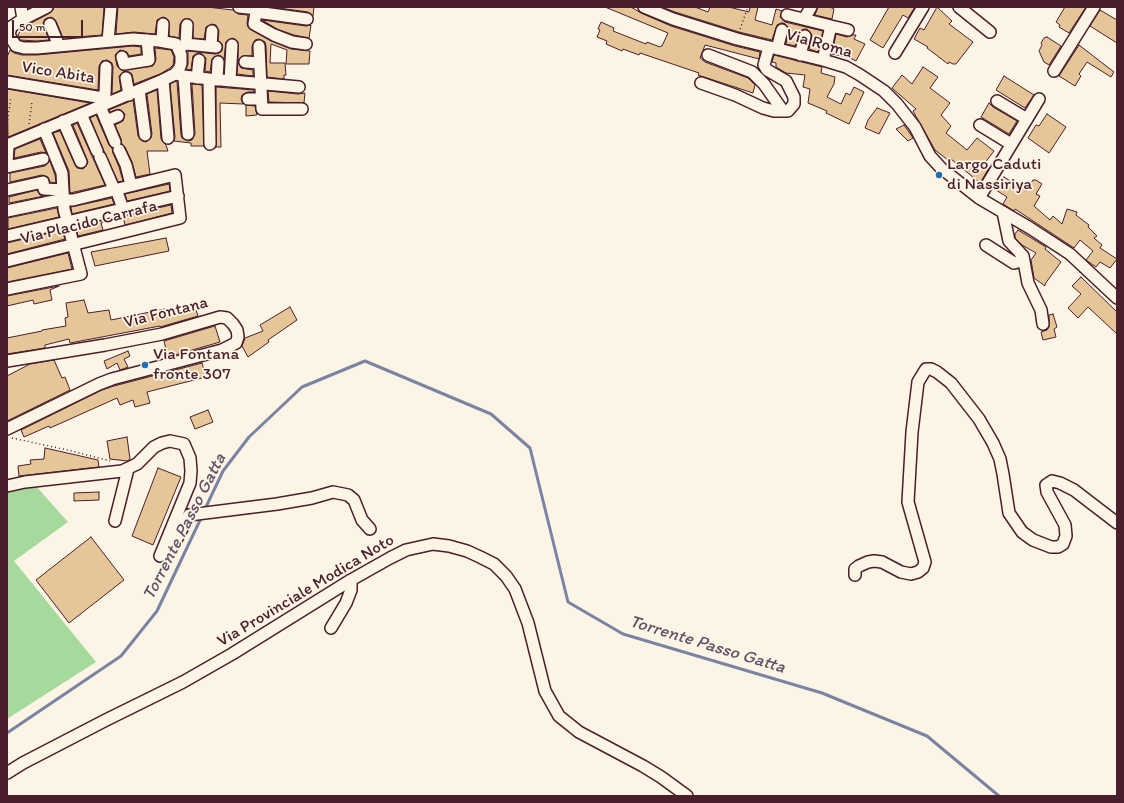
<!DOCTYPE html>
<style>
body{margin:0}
#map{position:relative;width:1124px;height:803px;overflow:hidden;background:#fcf5e5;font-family:Itim,sans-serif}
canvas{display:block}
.frame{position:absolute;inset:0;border:8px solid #4a1f2b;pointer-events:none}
.scale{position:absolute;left:12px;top:20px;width:71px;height:18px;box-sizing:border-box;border:2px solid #4a1f2b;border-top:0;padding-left:5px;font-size:12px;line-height:14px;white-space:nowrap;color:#4a1f2b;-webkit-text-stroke:3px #fcf5e5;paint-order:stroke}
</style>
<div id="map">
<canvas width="1124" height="803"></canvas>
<div class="frame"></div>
<div class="scale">50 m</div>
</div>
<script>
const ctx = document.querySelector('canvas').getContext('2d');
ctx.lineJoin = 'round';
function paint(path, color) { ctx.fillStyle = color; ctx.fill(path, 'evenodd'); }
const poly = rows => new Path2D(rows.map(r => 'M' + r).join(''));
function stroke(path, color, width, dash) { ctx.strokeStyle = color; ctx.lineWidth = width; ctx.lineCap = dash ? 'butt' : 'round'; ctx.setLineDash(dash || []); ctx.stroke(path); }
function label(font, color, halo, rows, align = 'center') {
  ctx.font = font + ' Itim,sans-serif'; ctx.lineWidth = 3.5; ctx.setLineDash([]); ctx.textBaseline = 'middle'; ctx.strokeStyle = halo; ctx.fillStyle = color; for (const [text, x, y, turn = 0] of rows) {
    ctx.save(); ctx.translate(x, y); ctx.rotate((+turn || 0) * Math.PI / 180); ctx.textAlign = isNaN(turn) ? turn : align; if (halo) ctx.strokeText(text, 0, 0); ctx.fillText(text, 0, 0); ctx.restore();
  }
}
paint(poly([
 [35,485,68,522,14,561,96,662,7,719,7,490]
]), '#a6da9d');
stroke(poly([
 [205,509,223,471,249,437,302,387,365,361,491,414,530,448,568,602,623,634,822,693,927,736,999,796],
 [7,733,121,656,157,611,202,516]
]), '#7a83a3', 3);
const building = poly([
 [54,7,104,7,102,35,63,38,56,21,51,17,45,19,43,23,49,40,37,41,20,40,18,35,22,28,50,13,53,10,54,7],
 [118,7,207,7,233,10,238,14,248,15,247,23,248,27,271,41,291,49,310,51,309,64,286,64,287,50,271,44,270,63,285,63,286,75,284,75,284,79,267,77,266,46,265,42,259,39,255,40,252,46,252,56,242,56,238,61,238,42,235,39,232,38,226,42,224,59,221,56,218,55,212,59,210,72,205,71,206,58,200,53,196,54,193,56,191,70,186,69,188,64,188,51,215,54,219,53,222,51,222,44,218,41,219,31,216,25,212,24,206,27,204,39,193,38,193,22,190,19,184,19,180,24,179,38,169,36,169,21,166,18,163,17,157,20,155,34,134,32,116,34,118,7],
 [271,7,314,7,313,16,308,12,271,7],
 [605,7,631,7,641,13,671,26,735,46,760,52,759,59,705,45,700,58,705,62,748,78,755,85,753,93,698,75,699,73,640,53,639,55,623,49,622,51,606,44,607,41,597,37,600,30,598,29,601,22,614,28,613,31,646,44,647,42,660,47,661,46,662,46,668,33,605,7],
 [662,7,695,7,708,12,710,7,729,7,749,12,750,7,758,7,755,20,772,25,776,9,782,11,780,17,785,22,823,31,818,52,809,49,812,35,807,29,804,29,800,31,795,46,786,44,789,29,784,23,781,23,777,25,772,40,739,32,675,12,662,7],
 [818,7,830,7,834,9,832,19,815,15,818,7],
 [889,7,915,7,908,18,903,15,883,48,870,40,889,7],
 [937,7,952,21,949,24,973,42,956,64,953,64,949,62,948,64,927,48,928,47,914,39,920,28,924,30,937,7],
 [1065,7,1086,7,1069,33,1059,27,1060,25,1056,22,1065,7],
 [1100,10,1117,20,1117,43,1090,26,1100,10],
 [262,20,306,26,311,25,309,38,294,35,277,29,262,20],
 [836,34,847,37,853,35,856,35,854,39,865,44,856,61,848,57,832,54,836,34],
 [1047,37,1061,46,1049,65,1044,62,1039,51,1042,45,1041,43,1044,38,1047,37],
 [1079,45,1114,72,1111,77,1087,62,1079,74,1081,76,1075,86,1059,76,1079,45],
 [133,46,141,47,141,54,129,56,127,52,120,50,115,55,117,66,121,70,153,66,156,60,155,48,171,50,174,57,173,65,170,68,160,74,134,84,132,74,129,72,124,71,119,76,121,90,112,94,113,67,112,63,107,60,102,61,99,66,98,90,7,75,7,57,10,50,14,53,22,55,37,55,133,46],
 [774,55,822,67,821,73,835,77,834,84,827,97,841,104,846,93,850,95,854,87,864,92,849,124,826,113,827,111,808,103,810,89,803,87,805,75,786,73,776,67,776,63,772,62,774,55],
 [238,62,241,68,253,70,253,76,237,74,238,62],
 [923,67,938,77,930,88,950,103,941,115,951,126,946,133,967,150,977,138,994,151,984,164,989,168,980,183,951,159,949,161,935,150,913,111,916,109,892,88,902,75,912,84,923,67],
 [1004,76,1034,95,1025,108,996,90,1004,76],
 [176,81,177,82,181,135,182,138,188,141,192,140,195,134,192,84,202,85,204,146,191,146,191,143,174,141,175,137,170,84,176,81],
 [216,87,254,90,254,92,248,92,242,95,241,99,243,104,220,103,221,147,216,147,216,87],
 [7,89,90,103,8,137,7,89],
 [157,90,161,139,163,142,166,145,168,151,147,151,150,174,136,177,132,162,125,147,122,144,121,139,115,125,123,121,125,114,119,109,110,112,109,110,133,100,138,136,142,141,146,142,151,138,152,134,147,94,157,90],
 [268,91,298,94,305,93,304,103,269,102,268,91],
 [989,103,993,107,1017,121,1009,134,981,117,989,103],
 [246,105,255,106,257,115,246,116,246,105],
 [877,108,890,113,879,134,865,128,868,120,877,108],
 [1047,114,1066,127,1049,153,1028,138,1036,125,1039,126,1047,114],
 [96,115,109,145,112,148,113,153,119,167,123,181,118,182,104,151,90,118,96,115],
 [77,123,105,185,70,193,69,171,53,133,60,131,75,165,77,168,83,169,86,166,88,162,73,125,77,123],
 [904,125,913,138,908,141,896,129,904,125],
 [40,139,46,153,41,152,14,158,15,149,40,139],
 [50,161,55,175,56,183,50,182,48,177,42,175,10,182,10,173,45,166,50,161],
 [1004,177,1026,191,1033,180,1036,180,1042,184,1036,194,1040,196,1034,206,1050,220,1053,216,1062,224,1067,209,1077,212,1076,215,1089,225,1088,227,1097,236,1094,238,1102,245,1100,248,1117,259,1110,268,1100,262,1096,267,1086,260,1093,251,1080,240,1074,248,1015,209,1014,211,1003,204,1007,197,996,190,1004,177],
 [169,184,170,191,127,201,125,194,169,184],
 [37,190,40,195,44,196,9,203,9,197,37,190],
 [112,198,114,204,72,214,71,207,112,198],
 [171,205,172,213,125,225,123,216,171,205],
 [57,208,59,217,8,229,8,218,57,208],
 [105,220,105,222,101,223,103,230,78,236,76,227,105,220],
 [62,230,65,239,7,254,7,243,62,230],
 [1018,230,1046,247,1045,249,1061,262,1045,284,1045,286,1034,278,1031,260,1036,253,1022,245,1015,238,1015,234,1018,230],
 [166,238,169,251,95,266,91,252,166,238],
 [68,253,72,269,7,282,7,268,68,253],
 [1081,277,1117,312,1117,334,1088,307,1078,318,1068,308,1081,294,1072,286,1081,277],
 [59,286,50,290,52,300,34,304,33,300,7,306,7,296,59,286],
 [84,300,88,313,109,310,111,320,165,309,166,314,196,310,198,316,160,327,160,326,70,343,69,339,45,345,45,348,7,354,7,338,42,331,42,330,66,326,65,318,68,317,66,303,84,300],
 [290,307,297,320,268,340,269,342,248,357,242,346,245,338,263,331,260,325,290,307],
 [1053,314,1057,327,1054,329,1056,337,1043,340,1041,332,1047,330,1049,327,1049,315,1053,314],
 [215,326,220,342,168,357,164,341,215,326],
 [128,351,130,356,124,359,128,367,120,370,117,363,107,369,104,361,128,351],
 [54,360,62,378,65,377,70,390,7,421,7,376,30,364,54,360],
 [202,363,206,377,147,392,150,403,135,407,133,400,120,405,117,398,50,428,49,426,24,437,21,430,102,390,114,386,202,363],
 [208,410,213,422,195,429,190,417,208,410],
 [127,437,130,459,127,461,110,459,107,441,127,437],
 [45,448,98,460,99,467,19,476,18,466,31,464,30,460,44,459,45,448],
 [158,468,181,477,153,545,132,536,158,468],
 [99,492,99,500,74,501,74,493,99,492],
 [91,537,124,580,69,623,36,580,91,537]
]);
paint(building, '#e6c699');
stroke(building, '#4a1f2b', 1);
const minor = poly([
 [21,7,23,19],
 [239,7,257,9],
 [257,7,254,24,274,35,292,42,306,44],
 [644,7,673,19,737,39,823,60,846,67,860,75,884,91,897,104,915,127,930,156,941,168,979,198,1030,228,1070,254,1117,298],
 [959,7,990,32],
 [256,12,307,19],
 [787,15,831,26,823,60],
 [804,19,811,7],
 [50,24,59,46],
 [831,26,848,30],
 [108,41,111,7],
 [162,41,163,24],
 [186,44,187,25],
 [211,46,212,31],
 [259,46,262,109,302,109],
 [179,48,186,44,216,47],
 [777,49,782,30],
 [895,53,923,7],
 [708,55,752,72,764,84,783,111],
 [800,55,805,36],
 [122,57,124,64,149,60,147,40],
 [245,62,259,63],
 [1054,71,1094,7],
 [175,74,184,76,209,79,299,87],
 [184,76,188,134],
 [126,78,129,95],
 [197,78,199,60],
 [209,79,210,144],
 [163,80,168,138],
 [217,80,218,62],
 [230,81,232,45],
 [7,82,103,98],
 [701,83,735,95,763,108,774,111,788,111,794,104,794,97,786,81,767,70,764,65,769,47],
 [139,90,145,135],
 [248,99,261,99],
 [997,101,1027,119],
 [105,103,103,98,105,94,106,67],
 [100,106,115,142],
 [81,114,97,151],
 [63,121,81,162],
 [106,121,118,116],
 [980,125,1011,144],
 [7,145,163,80,175,74,179,69,181,64,181,55,176,44,159,41,133,39,37,48,24,48,16,46,9,35,11,27,23,19,47,7],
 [119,150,126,165,131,185],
 [100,157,114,189],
 [7,165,8,145],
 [7,167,43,159],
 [116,189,123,209],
 [7,190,43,182,44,189,63,190],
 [979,198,1039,99],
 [7,211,59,200,73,200,175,175,180,218,7,261],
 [1003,212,1009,241,1023,256,1028,283,1041,310,1043,324],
 [7,236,178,196],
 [986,245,1014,263,1020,261,1023,256],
 [7,289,81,274,64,209,62,173,44,129],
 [7,361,105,345,162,334,220,317,227,318,233,324,237,330,238,337,236,343,222,350,112,379,99,384,7,429],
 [7,486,25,482,122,471,137,464,154,447,162,443,170,441,184,444,190,458,191,471,190,483,160,556],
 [115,521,128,469],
 [164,547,169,548,173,546,189,515,277,504,312,498,333,492,348,495,354,500,362,520,370,529],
 [855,575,855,569,859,566,868,562,874,561,882,562,901,572,911,574,918,572,923,568,925,562,908,502,912,432,918,382,926,369,931,369,937,372,951,383,979,419,993,443,1000,459,1003,474,1009,513,1022,532,1033,540,1051,547,1058,547,1063,544,1066,536,1065,525,1047,492,1046,485,1052,481,1060,483,1074,490,1117,523],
 [331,628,346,603,351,590,351,580],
 [7,773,23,763,106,720,183,682,232,654,351,580,390,558,406,550,433,544,449,546,467,551,480,557,494,564,506,576,515,589,528,623,545,691,559,716,579,732,643,766,661,777,687,796]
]);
stroke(minor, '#4a1f2b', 14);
stroke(poly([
 [740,29,748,7],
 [7,124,11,97],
 [29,124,32,102],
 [12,438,72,451,110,461]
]), '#4a1f2b', 1.5, [1, 3]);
stroke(minor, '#fcf5e5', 11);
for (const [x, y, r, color] of [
 [939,175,4,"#1f6fb2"],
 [145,365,4,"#1f6fb2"]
]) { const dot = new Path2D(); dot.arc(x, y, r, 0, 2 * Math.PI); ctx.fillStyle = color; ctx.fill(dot); stroke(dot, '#fcf5e5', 1.5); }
label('17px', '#4a1f2b', '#fcf5e5', [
 ["Via Roma",819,44,16],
 ["Vico Abita",58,73,9],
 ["Via Placido Carrafa",89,223,-14],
 ["Via Fontana",166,313,-14],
 ["Via Provinciale Modica Noto",306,591,-31]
]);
label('17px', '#4a1f2b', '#fcf5e5', [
 ["Largo Caduti",947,165],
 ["di Nassiriya",947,185],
 ["Via Fontana",153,355],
 ["fronte 307",153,375]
], 'left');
label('italic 18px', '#625167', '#fcf5e5', [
 ["Torrente Passo Gatta",185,527,-63],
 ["Torrente Passo Gatta",707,645,17]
]);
</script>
